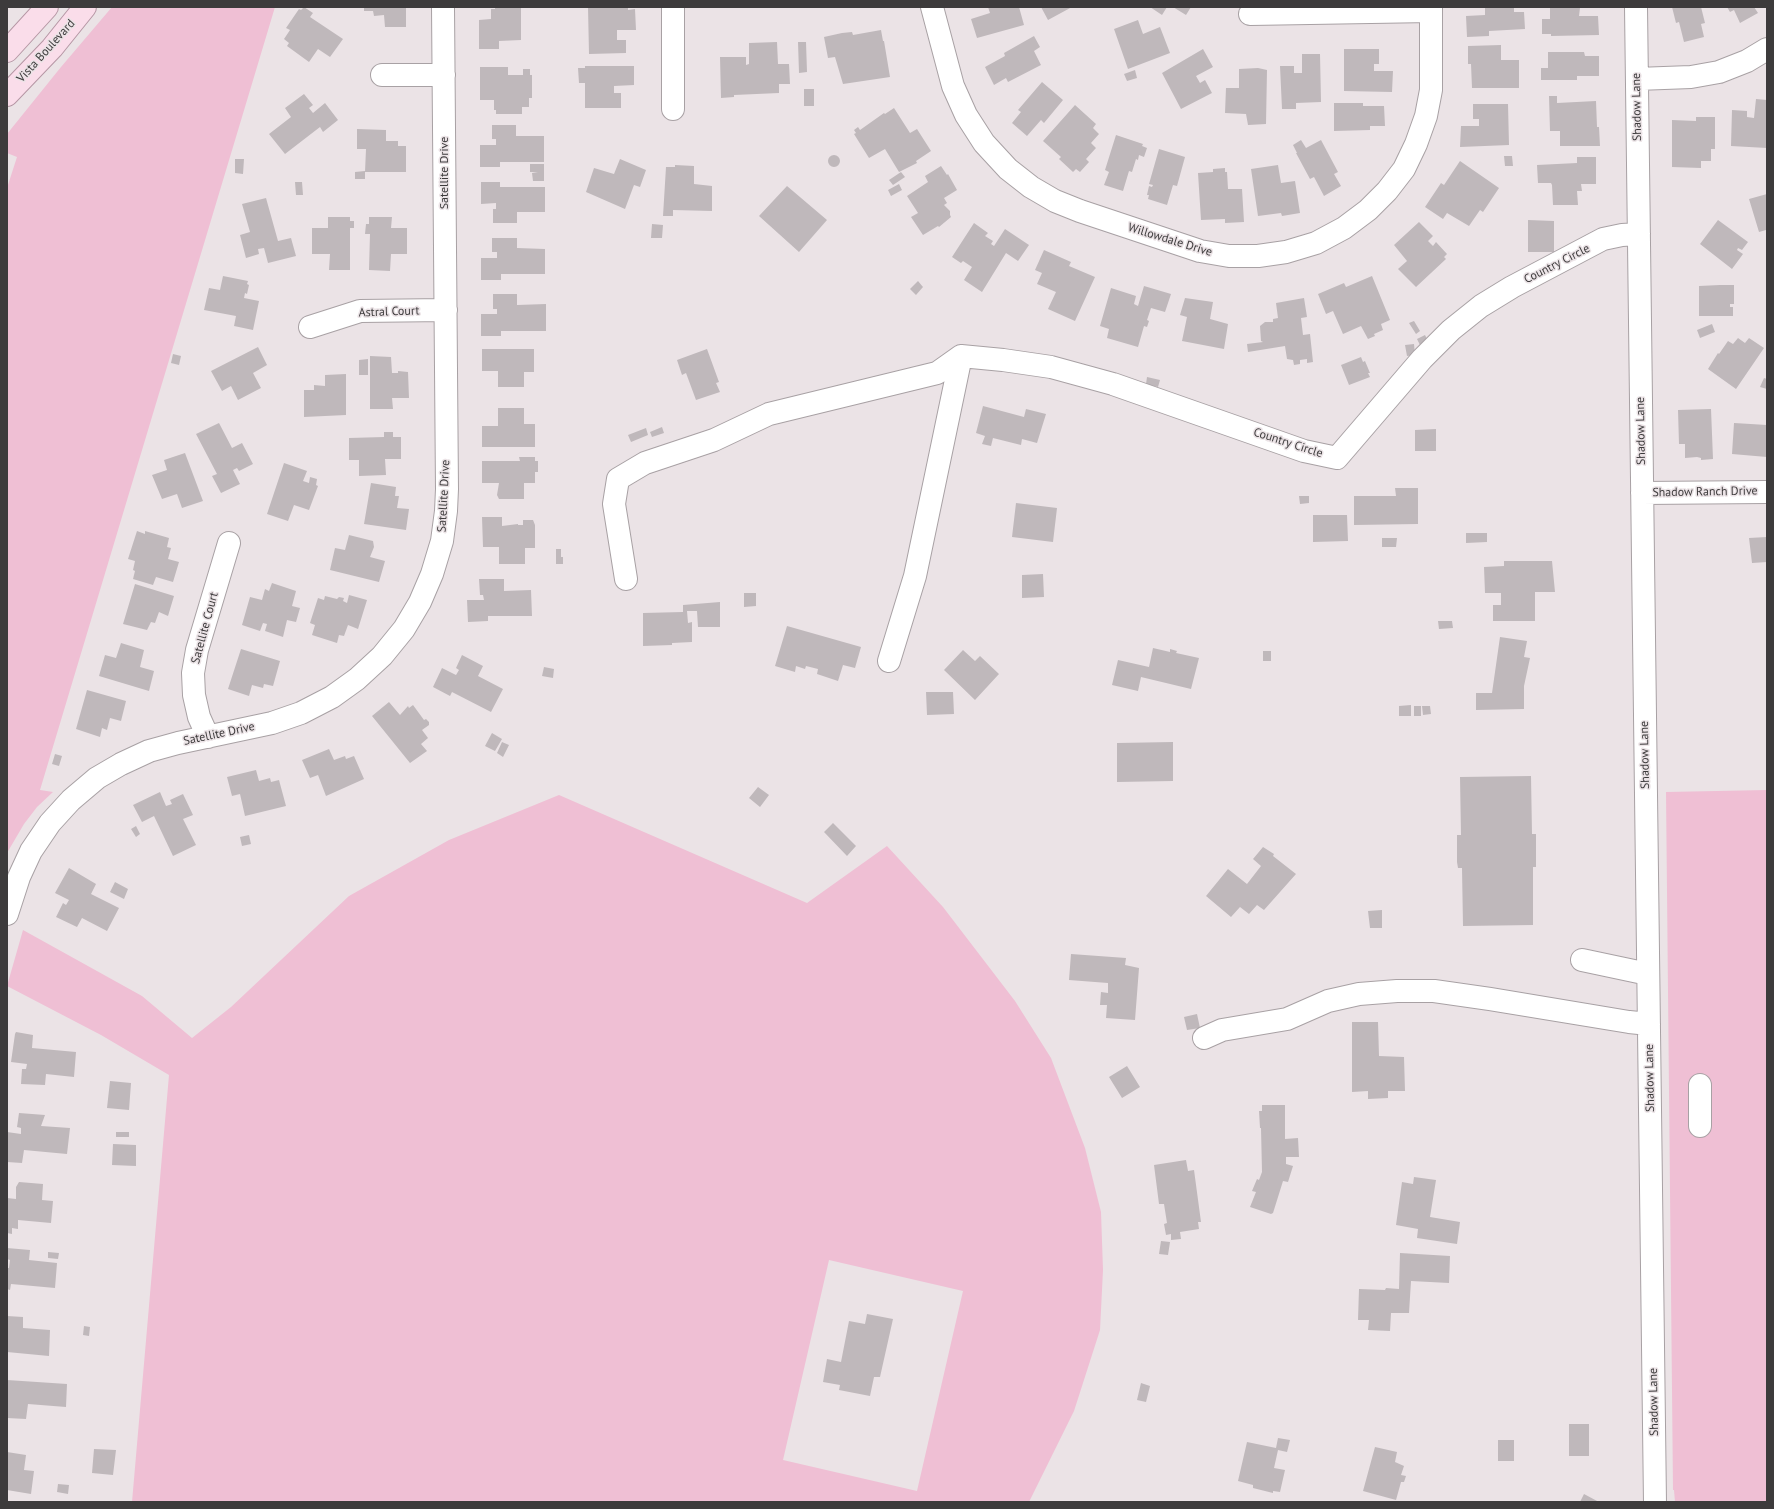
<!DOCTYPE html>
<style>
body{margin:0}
#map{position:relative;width:1774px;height:1509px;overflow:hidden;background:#ebe3e6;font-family:"PT Sans",sans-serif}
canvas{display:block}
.frame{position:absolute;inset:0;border:8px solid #3d3b3c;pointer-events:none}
</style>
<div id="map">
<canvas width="1774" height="1509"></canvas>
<div class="frame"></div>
</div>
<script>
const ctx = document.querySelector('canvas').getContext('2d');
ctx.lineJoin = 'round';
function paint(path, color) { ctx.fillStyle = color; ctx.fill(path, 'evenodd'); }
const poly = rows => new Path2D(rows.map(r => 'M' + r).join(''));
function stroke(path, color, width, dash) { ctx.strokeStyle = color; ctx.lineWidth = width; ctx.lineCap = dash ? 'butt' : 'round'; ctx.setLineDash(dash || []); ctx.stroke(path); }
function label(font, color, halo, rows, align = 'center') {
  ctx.font = font + ' "PT Sans",sans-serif'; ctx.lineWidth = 3; ctx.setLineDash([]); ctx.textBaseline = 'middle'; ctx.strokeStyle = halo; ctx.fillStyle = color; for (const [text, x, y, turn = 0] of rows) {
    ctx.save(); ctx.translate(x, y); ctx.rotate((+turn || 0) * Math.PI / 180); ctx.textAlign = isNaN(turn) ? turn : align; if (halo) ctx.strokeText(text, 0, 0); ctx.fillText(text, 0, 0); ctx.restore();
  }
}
paint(poly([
 [112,7,275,7,40,790,53,792,37,807,24,824,7,853,7,188,17,157,7,153,7,134,61,67],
 [1767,790,1767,1502,1675,1502,1674,1490,1673,1490,1666,792],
 [559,795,807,903,887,846,943,907,1015,1001,1051,1058,1085,1148,1101,1212,1103,1270,1100,1330,1074,1411,1029,1502,132,1502,169,1075,101,1035,7,986,23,930,142,996,192,1038,231,1007,349,896,449,840],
 [829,1260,963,1291,917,1491,783,1460]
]), '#efbfd4');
paint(poly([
 [304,7,313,13,310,17,343,39,330,57,318,49,309,62,287,46,289,43,284,39,290,30,286,28,299,9,301,10],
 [364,7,406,7,406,27,385,27,384,15,374,16,373,11,364,11],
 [495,7,521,7,521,40,499,41,499,49,479,49,479,20,491,19,491,9,495,9],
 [588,7,628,7,628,10,635,9,636,30,617,30,617,40,626,40,626,53,589,54],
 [988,7,1019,7,1024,25,977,38,971,19,990,13],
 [1041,7,1072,7,1048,20],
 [1150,7,1167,7,1162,15],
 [1173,7,1191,7,1186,15],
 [1485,7,1514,7,1514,12,1524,12,1525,29,1489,31,1489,36,1467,37,1466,16,1485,15],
 [1550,7,1583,7,1580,8,1579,16,1598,16,1599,35,1551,36,1551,34,1542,34,1542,19,1550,19],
 [1672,7,1701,7,1705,23,1701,24,1704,37,1684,42,1679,22,1676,23],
 [1727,7,1754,7,1758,13,1740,23,1734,10,1730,12],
 [1138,20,1143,34,1160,27,1170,53,1128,69,1114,29],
 [881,30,883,41,884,41,890,77,843,84,835,57,828,58,824,37,842,33,852,32,853,35],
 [1034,36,1040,47,1034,51,1041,65,1008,82,1006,78,994,85,985,67,1005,56,1004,53],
 [777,42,778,64,789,64,790,84,779,84,779,93,734,95,734,97,721,98,720,57,746,57,746,65,749,64,749,43],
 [798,42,806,42,807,72,799,73],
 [1501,45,1501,60,1519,60,1519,88,1472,88,1471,64,1468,64,1468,46],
 [1203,49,1213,67,1196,76,1200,83,1205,80,1212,93,1181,109,1162,73],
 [1344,49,1379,49,1379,64,1374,64,1374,71,1393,71,1392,92,1344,91],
 [1548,52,1584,52,1585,56,1599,56,1599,76,1577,76,1577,80,1541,80,1541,68,1548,68],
 [1302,54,1320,54,1321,102,1296,103,1296,109,1282,109,1280,66,1294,66,1294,73,1302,73],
 [585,66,634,66,634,85,614,86,614,93,621,93,621,108,585,108,585,83,579,83,578,68,585,68],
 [480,67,508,67,508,75,523,75,523,69,530,69,530,75,532,75,532,98,529,98,529,107,522,107,522,114,496,114,496,110,494,110,494,100,480,100],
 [1258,68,1267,70,1266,124,1248,125,1246,114,1225,113,1226,88,1239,88,1239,69],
 [1135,70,1137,78,1127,81,1124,74],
 [1042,82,1063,100,1044,123,1041,120,1027,136,1012,123,1021,112,1018,110],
 [804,89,814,89,814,106,804,106],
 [304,94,313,105,309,108,313,113,325,103,338,120,323,132,320,127,285,154,269,134,291,117,285,108],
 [1549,96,1557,96,1557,103,1596,101,1597,127,1599,127,1600,146,1560,146,1560,131,1550,131],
 [1756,99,1767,100,1767,148,1731,146,1732,110,1747,111,1747,117,1754,118],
 [1334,103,1363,103,1363,106,1384,106,1385,126,1370,126,1370,130,1334,131],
 [1473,104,1508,104,1509,145,1460,147,1461,126,1479,126,1479,119,1473,119],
 [1075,105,1096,124,1093,128,1099,134,1091,143,1096,148,1086,159,1089,162,1080,172,1076,169,1073,172,1059,159,1061,157,1043,141],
 [894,108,910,133,917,129,931,151,916,161,917,163,899,172,885,149,869,158,854,134,856,133,854,130,858,127,860,130,884,113,885,114],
 [1696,117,1715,117,1715,149,1711,149,1711,161,1701,161,1701,168,1672,167,1672,120,1696,121],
 [492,125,516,125,516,136,544,136,544,162,500,162,500,167,480,167,480,145,496,145,496,139,492,139],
 [357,129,386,130,386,141,398,141,398,146,406,146,406,172,365,172,366,149,357,149],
 [1116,135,1143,144,1142,146,1147,148,1144,157,1139,155,1138,160,1136,159,1132,172,1129,171,1123,191,1104,185,1109,172,1105,170],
 [1301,140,1306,148,1321,140,1338,172,1334,174,1341,186,1324,196,1314,177,1310,179,1296,153,1297,153,1293,145],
 [1159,149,1185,157,1177,186,1173,185,1167,205,1148,199,1149,195,1147,195,1149,186,1152,187,1153,185,1149,184],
 '828 161a6 6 0 1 1 12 0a6 6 0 1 1-12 0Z',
 [1504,156,1512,156,1513,166,1505,166],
 [1577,157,1596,157,1596,184,1581,184,1582,191,1577,191,1578,205,1553,205,1552,185,1551,183,1538,183,1537,165,1577,163],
 [235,159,244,159,243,174,235,173],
 [620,159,646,170,640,187,634,185,625,209,586,192,594,168,614,174],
 [1460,161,1499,188,1483,212,1480,210,1469,226,1447,213,1443,219,1425,207,1441,183,1444,185],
 [530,164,544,164,544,181,533,181,532,173,538,172,530,172],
 [675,165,694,166,694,184,712,186,712,211,673,210,673,216,663,216,666,167,675,167],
 [1278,165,1281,183,1295,181,1300,213,1282,216,1281,213,1258,216,1251,169],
 [941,166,947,175,948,174,957,190,944,198,947,203,944,205,950,211,950,215,951,217,939,227,938,226,923,235,911,217,918,213,907,196,928,182,925,176],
 [1225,168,1225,172,1227,172,1228,189,1242,189,1244,222,1225,223,1225,219,1201,220,1198,173,1213,172,1213,169],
 [365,171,365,179,355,179,355,172],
 [901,172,905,177,893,185,889,180],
 [295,182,302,182,303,195,296,195],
 [481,182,500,182,500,187,545,187,545,212,517,212,517,223,493,223,493,209,496,209,496,203,481,204],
 [899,184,902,190,891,196,888,190],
 [787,186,827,220,799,252,759,216],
 [1767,194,1767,234,1766,230,1759,232,1749,199],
 [266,198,278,241,291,238,296,256,268,263,264,248,258,249,259,254,246,258,240,235,250,232,242,204],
 [328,217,350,217,350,221,354,221,354,228,350,228,350,270,329,270,330,254,312,254,312,228,328,228],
 [369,217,392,217,391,228,407,228,407,254,391,254,390,271,369,270,370,234,365,234,366,224,369,224],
 [1528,220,1554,221,1554,252,1528,252],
 [1718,220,1748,242,1742,250,1738,248,1737,250,1743,254,1732,269,1700,244],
 [1419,222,1433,236,1428,241,1433,246,1436,242,1447,254,1444,257,1446,259,1416,287,1398,269,1407,261,1394,245],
 [974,223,988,233,985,236,993,241,991,244,994,246,1005,229,1029,245,1018,261,1006,253,982,292,964,280,972,267,963,261,961,263,952,257],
 [652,224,663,225,662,238,651,238],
 [492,238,517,238,517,248,545,249,545,274,501,274,501,280,481,280,481,258,497,258,497,252,492,252],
 [1044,250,1071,262,1069,266,1095,277,1075,321,1048,309,1056,292,1037,284,1042,273,1035,270],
 [223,276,248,281,247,284,249,285,247,294,245,293,244,298,259,301,253,330,234,326,236,316,204,310,209,288,220,290],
 [1372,276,1390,320,1381,324,1383,330,1374,334,1375,336,1368,339,1361,326,1343,334,1333,311,1326,314,1318,294,1344,283,1346,287],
 [918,281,923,287,916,295,910,289],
 [1720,285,1734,285,1734,304,1730,304,1730,307,1733,307,1733,316,1699,316,1699,286],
 [1144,286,1171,294,1165,312,1151,308,1147,320,1149,321,1147,327,1144,326,1138,347,1107,338,1109,329,1100,326,1111,288,1136,296,1134,304,1138,306],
 [493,294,517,294,517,305,546,304,546,331,501,331,501,336,481,336,481,314,497,314,497,309,493,309],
 [1185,298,1213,302,1210,319,1228,324,1224,349,1182,341,1187,317,1180,315],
 [1304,298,1307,317,1301,318,1303,335,1310,334,1313,362,1307,363,1307,359,1300,360,1300,364,1294,365,1293,360,1287,359,1285,346,1248,352,1247,344,1263,342,1261,341,1260,326,1265,322,1273,322,1273,319,1278,318,1276,303],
 [1414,321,1420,331,1416,334,1409,323],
 [1712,324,1715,332,1700,338,1697,330],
 [1425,335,1428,341,1420,345,1417,339],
 [1738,338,1745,343,1749,338,1764,348,1736,389,1708,369,1718,353,1719,354,1728,341,1733,344],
 [1414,344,1415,355,1407,356,1405,345],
 [258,347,267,365,253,373,261,388,238,400,231,386,222,391,211,371],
 [482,349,534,349,534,372,524,372,524,387,498,387,498,371,482,371],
 [707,349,719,382,716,383,720,392,696,400,686,373,682,375,677,360],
 [173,354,181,356,179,365,171,363],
 [370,356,391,357,392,373,398,373,398,371,408,372,409,398,392,398,393,409,370,409],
 [1361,357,1363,362,1365,361,1370,373,1368,373,1370,377,1349,385,1341,365],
 [368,359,368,375,359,375,359,360],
 [346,374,346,415,304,417,304,390,314,390,314,385,325,386,325,375],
 [1147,377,1160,380,1158,387,1146,384],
 [1764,378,1767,379,1767,389,1760,387],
 [983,406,1024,417,1026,409,1046,414,1037,443,1022,439,1021,445,993,438,991,446,982,444,985,436,976,433],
 [498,408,524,408,524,424,535,424,535,447,482,447,482,426,498,426],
 [1711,409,1713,459,1701,460,1701,458,1697,457,1685,458,1685,444,1679,444,1678,410],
 [219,423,232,448,242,443,253,464,239,471,237,468,233,470,240,484,221,493,212,476,217,474,196,434],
 [1734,423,1767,425,1767,457,1732,454],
 [662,427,664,433,652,437,650,432],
 [646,428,648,435,631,442,628,435],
 [1436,429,1436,451,1415,451,1415,430],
 [384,432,393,432,393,437,401,437,401,459,385,459,386,475,359,476,359,460,349,460,349,438,384,437],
 [185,453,203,501,182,508,177,494,162,499,152,475,167,470,164,460],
 [519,457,535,457,535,461,538,461,538,472,535,472,535,483,524,483,524,499,499,499,497,495,499,483,482,483,482,461,520,461],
 [284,463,307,471,303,481,309,483,310,477,317,479,316,485,318,486,309,510,294,505,288,521,267,514],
 [371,483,396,487,395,496,399,496,397,508,409,509,406,530,364,524],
 [1395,488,1418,488,1418,524,1354,525,1354,496,1396,496],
 [1299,496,1309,496,1309,503,1300,504],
 [1016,503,1057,508,1053,542,1012,537],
 [1313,515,1347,515,1348,541,1313,542],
 [482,517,502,517,502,526,518,524,518,525,523,525,523,520,533,520,535,525,535,548,525,548,525,564,499,564,499,547,483,547],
 [137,531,145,534,145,531,169,538,167,547,171,548,168,559,179,562,173,582,156,577,153,585,133,579,135,571,133,570,135,561,128,559],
 [1466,533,1487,533,1487,542,1466,543],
 [349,535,373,541,374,547,370,557,385,561,379,582,330,570,335,548,345,550],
 [1767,537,1767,562,1752,563,1749,538],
 [1382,538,1397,538,1396,547,1382,547],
 [556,549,561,549,561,557,563,557,563,564,556,564],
 [1504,561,1552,561,1555,592,1535,592,1535,621,1493,621,1493,605,1501,605,1501,593,1485,593,1484,567,1504,566],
 [1043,574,1044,597,1022,598,1022,575],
 [479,579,504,579,504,591,531,590,532,616,488,616,488,621,468,622,467,600,484,600,483,595,480,595],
 [272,583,296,591,292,606,300,608,296,622,287,620,283,637,265,631,267,624,263,623,260,631,242,625,250,597,262,600,265,589,269,591],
 [135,584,174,596,168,616,159,612,155,623,151,622,147,630,123,624],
 [744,593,756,593,756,606,744,607],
 [349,595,367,600,358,629,348,625,344,636,339,635,337,643,312,635,315,625,310,623,318,598,324,600,325,596,337,599,339,597,344,598,343,601,347,603],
 [720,602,720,627,698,627,697,611,687,611,688,623,692,622,692,642,672,643,672,645,643,646,643,613,683,612,683,605],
 [1438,621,1452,621,1453,628,1439,629],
 [787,626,861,647,855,668,843,665,838,681,817,674,818,669,806,666,805,669,796,666,795,672,775,666],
 [1500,637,1527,641,1524,657,1530,658,1524,686,1524,709,1476,710,1476,693,1492,693],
 [121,643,144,650,140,667,154,671,149,691,99,676,105,655,116,658],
 [1153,648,1170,652,1170,649,1177,651,1176,653,1199,658,1191,689,1141,677,1138,691,1112,685,1118,660,1149,667],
 [241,649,280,661,273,686,264,684,263,688,252,685,249,696,228,689],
 [963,650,975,661,980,656,999,674,975,700,944,670],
 [1263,651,1271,651,1271,661,1263,661],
 [462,655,483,666,478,676,503,689,491,712,452,692,450,696,433,687,442,668,456,675,459,670,456,668],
 [544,667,554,669,553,678,542,676],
 [87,690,126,701,121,721,110,718,107,730,102,728,100,737,76,729],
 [926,692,953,692,954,714,927,715],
 [389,702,400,715,408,706,409,708,413,705,424,720,426,719,429,722,429,725,422,730,428,738,421,744,427,751,410,763,372,716],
 [1411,705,1411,716,1399,716,1399,706],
 [1414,706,1421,706,1421,716,1414,716],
 [1422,706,1430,706,1431,714,1423,715],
 [492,733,502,739,495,751,485,746],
 [502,742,509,745,503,757,497,753],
 [1173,742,1173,781,1117,782,1117,743],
 [329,749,334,760,345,756,346,759,354,756,364,779,326,796,318,775,310,778,302,760],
 [55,754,62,756,59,766,52,764],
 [256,770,259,781,270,778,271,782,279,780,286,806,245,816,240,794,232,796,227,777],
 [1531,776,1532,834,1536,834,1536,867,1533,867,1533,925,1463,926,1462,868,1458,868,1457,862,1457,835,1461,835,1460,777],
 [758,787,769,795,760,807,749,798],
 [160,792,166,806,172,804,170,800,183,794,193,815,183,819,196,845,173,856,154,816,142,822,133,805],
 [833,823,856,846,847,856,824,832],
 [136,826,140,834,136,837,131,829],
 [249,835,251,844,242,846,240,837],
 [1263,847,1274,854,1273,856,1296,874,1264,910,1257,905,1249,914,1240,907,1231,917,1206,896,1228,869,1247,884,1261,866,1253,859],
 [69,868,96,884,91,894,119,908,107,931,82,918,77,927,56,917,63,903,66,905,69,900,55,893],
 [115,882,128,889,124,899,110,892],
 [1382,910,1382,928,1370,928,1368,911],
 [1071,954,1126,958,1125,965,1139,968,1135,1020,1106,1018,1107,1005,1100,1005,1101,992,1108,993,1108,983,1069,980],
 [1197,1014,1200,1028,1187,1030,1184,1017],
 [1352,1022,1378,1022,1379,1056,1404,1057,1405,1091,1388,1091,1388,1098,1368,1099,1368,1091,1352,1092],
 [16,1032,33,1035,32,1048,76,1052,74,1077,46,1074,45,1085,21,1084,22,1069,26,1069,27,1064,11,1062,15,1034],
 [1127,1066,1140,1087,1122,1098,1109,1077],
 [110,1081,131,1083,129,1110,107,1108],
 [1262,1105,1285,1105,1285,1139,1298,1138,1299,1157,1286,1157,1286,1164,1293,1166,1288,1182,1283,1181,1273,1213,1271,1214,1250,1207,1256,1192,1252,1191,1257,1179,1259,1180,1262,1172,1261,1128,1260,1128,1259,1111,1262,1111],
 [19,1113,45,1115,41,1126,70,1128,67,1154,24,1150,22,1163,7,1162,7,1132,21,1134,21,1128,17,1127],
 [116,1132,129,1132,129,1137,116,1137],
 [113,1144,136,1145,136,1166,112,1165],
 [1186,1160,1188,1171,1194,1170,1201,1222,1198,1222,1199,1229,1180,1232,1181,1239,1171,1240,1171,1234,1166,1235,1164,1224,1167,1223,1164,1204,1159,1204,1154,1165],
 [1414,1177,1436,1180,1430,1217,1460,1222,1457,1244,1417,1238,1418,1229,1396,1225,1402,1182,1413,1184],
 [19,1182,43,1184,42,1200,53,1201,51,1223,18,1220,18,1229,12,1228,12,1234,7,1233,7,1198,16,1199,16,1187],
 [1161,1241,1170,1242,1168,1255,1159,1254],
 [7,1248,30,1250,29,1260,57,1263,55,1288,11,1284,10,1290,7,1289,7,1268,9,1268,10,1260,7,1259],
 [48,1252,59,1253,58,1259,48,1258],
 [1400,1253,1450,1256,1449,1283,1411,1281,1409,1313,1391,1313,1390,1331,1368,1330,1369,1320,1358,1320,1359,1289,1385,1290,1386,1288,1399,1289],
 [867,1314,893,1319,880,1377,874,1377,870,1396,839,1390,840,1385,823,1382,827,1359,841,1362,849,1321,865,1324],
 [7,1316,23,1317,23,1328,50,1330,49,1356,7,1352],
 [84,1326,90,1327,89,1336,83,1335],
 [7,1380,67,1384,66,1407,28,1404,26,1419,7,1418],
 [1141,1383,1150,1386,1146,1402,1137,1400],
 [1569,1424,1589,1424,1589,1456,1569,1456],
 [1278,1438,1290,1440,1287,1452,1278,1450,1274,1468,1285,1470,1280,1492,1273,1491,1273,1493,1253,1488,1253,1485,1238,1481,1247,1442,1276,1448],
 [1498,1440,1514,1440,1514,1461,1498,1461],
 [1375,1447,1397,1452,1395,1462,1404,1466,1401,1475,1406,1476,1404,1482,1401,1482,1396,1500,1363,1491],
 [94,1449,116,1450,113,1475,92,1473],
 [7,1452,26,1455,24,1470,34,1471,31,1494,7,1490],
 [58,1484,69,1485,68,1494,57,1492],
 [1584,1494,1599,1502,1580,1502]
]), '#bfb8bb');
const minor = poly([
 [673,7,673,109],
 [932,7,953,86,966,115,984,143,1008,169,1031,187,1055,201,1080,211,1200,251,1229,256,1258,256,1286,252,1316,243,1344,228,1368,210,1387,191,1404,169,1416,144,1426,116,1431,90,1431,7],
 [1636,7,1655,1502],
 [1250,14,1431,11],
 [382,75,444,75],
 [1637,79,1691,77,1719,72,1747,61,1767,49],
 [310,327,360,311,446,310],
 [961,356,1003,360,1051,367,1113,384,1304,451,1337,458,1422,359,1451,330,1481,306,1512,287,1603,239,1622,235,1639,234],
 [1642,493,1767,492],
 [626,579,614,504,618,479,645,463,714,440,769,414,937,373,961,356],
 [889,661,915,576,961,356],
 [208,737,199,717,194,695,193,673,197,650,229,543],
 [7,914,19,877,31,851,50,823,71,800,97,778,121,764,149,751,178,743,272,723,301,713,332,697,357,679,382,656,404,629,420,602,432,574,442,541,446,511,447,489,443,7],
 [1582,960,1648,974],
 [1204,1038,1222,1030,1287,1019,1328,1001,1359,994,1397,991,1434,991,1490,999,1629,1022,1649,1024],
 [1700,1085,1700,1126]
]);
const major = poly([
 [7,51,47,7],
 [7,95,52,48,85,7]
]);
stroke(minor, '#a8a1a4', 24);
stroke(major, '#b596a4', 24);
stroke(minor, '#fff', 22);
stroke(major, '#faddea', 22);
label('12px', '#3d3b3c', '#ebe3e6', [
 ["Vista Boulevard",46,51,-48],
 ["Shadow Lane",1637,107,-91],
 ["Satellite Drive",445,173,-90],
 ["Willowdale Drive",1170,240,17],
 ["Country Circle",1557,264,-27],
 ["Astral Court",389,312,-2],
 ["Shadow Lane",1641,431,-91],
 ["Country Circle",1288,443,18],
 ["Shadow Ranch Drive",1705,492,-1],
 ["Satellite Drive",444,496,-87],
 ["Satellite Court",205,628,-75],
 ["Satellite Drive",219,734,-12],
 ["Shadow Lane",1645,755,-91],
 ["Shadow Lane",1650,1078,-91],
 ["Shadow Lane",1654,1402,-91]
]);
</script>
